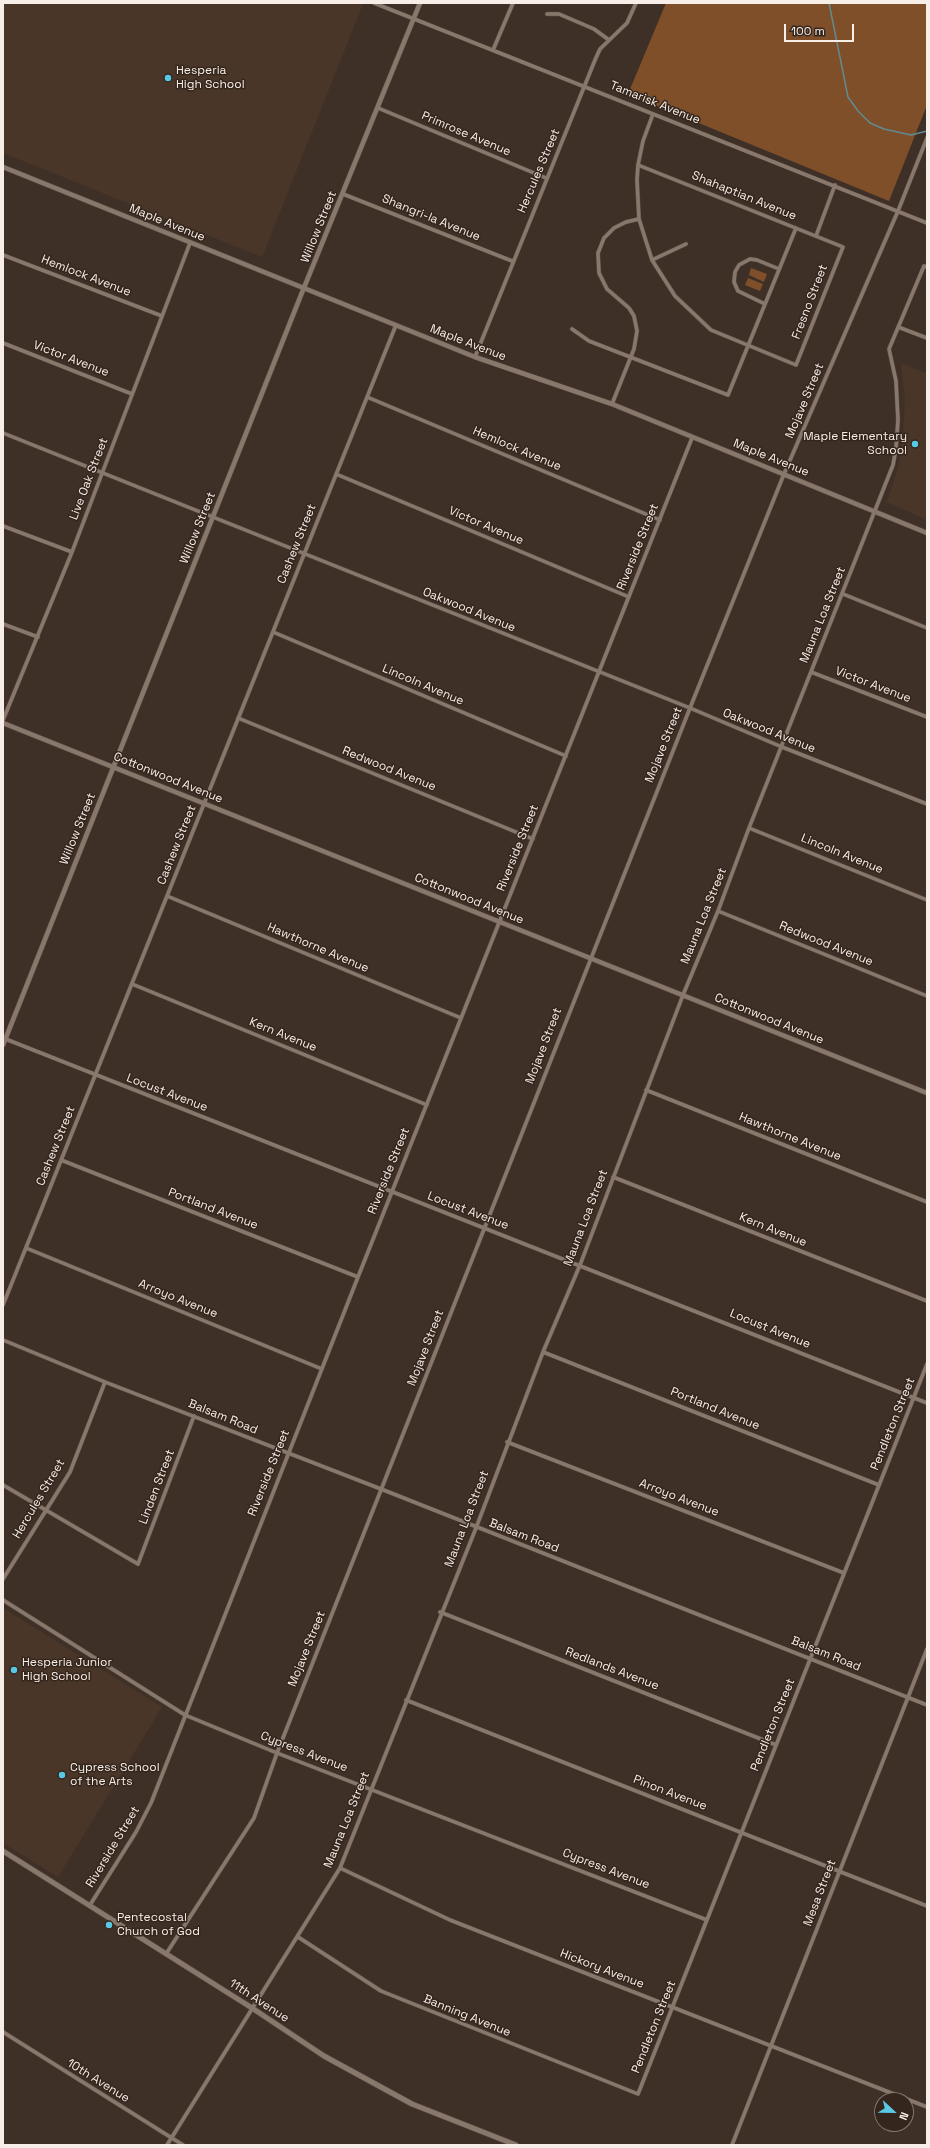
<!DOCTYPE html>
<style>
body{margin:0}
#map{position:relative;width:930px;height:2148px;overflow:hidden;background:#3f3027;font-family:"Space Grotesk",sans-serif}
canvas{display:block}
.frame{position:absolute;inset:0;border:4px solid #f7eee7;pointer-events:none}
.north{position:absolute;left:874px;top:2092px;width:40px;height:40px;box-sizing:border-box;background:#34261d;border:1px solid #82766e;border-radius:50%;rotate:112deg;font-size:11px;font-weight:700;line-height:16px;text-align:center;color:#f7eee7}
.north::after{content:'';display:block;margin:auto;width:14px;height:18px;background:#59c8e5;clip-path:polygon(50% 0,100% 100%,50% 72%,0 100%)}
.scale{position:absolute;left:784px;top:24px;width:70px;height:18px;box-sizing:border-box;border:2px solid #f7eee7;border-top:0;padding-left:5px;font-size:12px;line-height:14px;white-space:nowrap;color:#f7eee7;-webkit-text-stroke:3px #34261d;paint-order:stroke}
</style>
<div id="map">
<canvas width="930" height="2148"></canvas>
<div class="frame"></div>
<div class="north">N</div>
<div class="scale">100 m</div>
</div>
<script>
const ctx = document.querySelector('canvas').getContext('2d');
ctx.lineJoin = 'round';
function paint(path, color) { ctx.fillStyle = color; ctx.fill(path, 'evenodd'); }
const poly = rows => new Path2D(rows.map(r => 'M' + r).join(''));
function stroke(path, color, width, dash) { ctx.strokeStyle = color; ctx.lineWidth = width; ctx.lineCap = dash ? 'butt' : 'round'; ctx.setLineDash(dash || []); ctx.stroke(path); }
function label(font, color, halo, rows, align = 'center') {
  ctx.font = font + ' "Space Grotesk",sans-serif'; ctx.lineWidth = 3; ctx.setLineDash([]); ctx.textBaseline = 'middle'; ctx.strokeStyle = halo; ctx.fillStyle = color; for (const [text, x, y, turn = 0] of rows) {
    ctx.save(); ctx.translate(x, y); ctx.rotate((+turn || 0) * Math.PI / 180); ctx.textAlign = isNaN(turn) ? turn : align; if (halo) ctx.strokeText(text, 0, 0); ctx.fillText(text, 0, 0); ctx.restore();
  }
}
paint(poly([
 [3,3,363,4,262,257,3,153],
 [901,363,927,374,927,520,887,502,898,469,903,435,905,400],
 [3,1608,162,1707,58,1877,3,1843]
]), '#4a3628');
paint(poly([
 [666,3,927,3,927,105,889,201,628,94],
 [751,268,767,274,764,282,749,275],
 [748,278,763,284,760,291,745,285]
]), '#7f4f2a');
stroke(poly([
 [829,3,848,97,858,111,870,123,884,129,911,135,927,131]
]), '#618a93', 1.5);
const minor = poly([
 [374,3,927,223],
 [547,14,559,14,594,29,609,40],
 [493,50,513,3],
 [378,108,546,178],
 [638,165,843,247,796,365,711,330,675,296,652,260,639,219,637,180,638,165,643,141,653,114],
 [343,194,512,261],
 [816,236,835,185],
 [3,255,162,316],
 [652,260,686,244],
 [765,304,738,291,734,282,735,272,739,265,750,259,757,260,779,269],
 [898,327,927,338],
 [572,329,589,341,728,395,796,228],
 [3,343,132,394],
 [475,357,595,60,600,49,627,23,636,3],
 [367,397,660,520],
 [612,404,634,349,637,331,634,316,629,308,607,289,599,273,598,253,604,238,614,228,626,222,639,219],
 [3,433,690,708,782,747,927,804],
 [336,474,629,597],
 [3,526,72,552],
 [843,594,927,628],
 [3,624,38,637],
 [273,632,566,756],
 [811,672,927,717],
 [238,718,533,839],
 [3,720,72,552,190,243],
 [749,828,927,900],
 [167,896,461,1018],
 [718,911,927,996],
 [132,984,427,1105],
 [3,1038,927,1403],
 [646,1090,927,1202],
 [61,1160,358,1277],
 [613,1177,927,1301],
 [26,1248,322,1369],
 [3,1305,396,325],
 [3,1340,105,1382,381,1489,927,1705],
 [543,1352,879,1485],
 [507,1442,844,1573],
 [3,1485,138,1564,194,1416],
 [3,1579,70,1472,105,1382],
 [3,1600,185,1715,277,1753,707,1920],
 [440,1612,776,1745],
 [406,1700,927,1906],
 [340,1868,450,1920,927,2107],
 [90,1905,136,1832,151,1803,358,1277,692,438],
 [298,1937,381,1991,638,2094,927,1364],
 [166,1954,254,1818,277,1753,690,708,784,474,898,211,927,138],
 [3,2032,183,2145],
 [167,2145,340,1868,476,1528,543,1352,580,1265,683,995,718,911,749,828,893,465,896,448,898,420,896,381,889,349,924,266,927,267],
 [732,2145,927,1649]
]);
const tertiary = poly([
 [3,167,475,357,612,404,927,533],
 [3,723,927,1093],
 [3,1045,301,295,420,3]
]);
const secondary = poly([
 [3,1851,252,2008,324,2056,412,2104,516,2145]
]);
stroke(minor, '#5c5047', 4.5);
stroke(tertiary, '#5c5047', 5.5);
stroke(secondary, '#5c5047', 6);
stroke(minor, '#88786c', 3.5);
stroke(tertiary, '#88786c', 4.5);
stroke(secondary, '#88786c', 5);
for (const [x, y, r, color] of [
 [168,78,4,"#59c8e5"],
 [915,444,4,"#59c8e5"],
 [14,1670,4,"#59c8e5"],
 [62,1775,4,"#59c8e5"],
 [109,1925,4,"#59c8e5"]
]) { const dot = new Path2D(); dot.arc(x, y, r, 0, 2 * Math.PI); ctx.fillStyle = color; ctx.fill(dot); stroke(dot, '#34261d', 1.5); }
label('12px', '#f7eee7', '#34261d', [
 ["Hesperia",176,71],
 ["High School",176,85],
 ["Maple Elementary",907,437,"right"],
 ["School",907,451,"right"],
 ["Hesperia Junior",22,1663],
 ["High School",22,1677],
 ["Cypress School",70,1768],
 ["of the Arts",70,1782],
 ["Pentecostal",117,1918],
 ["Church of God",117,1932]
], 'left');
label('12px', '#f7eee7', '#34261d', [
 ["Tamarisk Avenue",655,103,22],
 ["Primrose Avenue",466,134,23],
 ["Hercules Street",539,171,-67],
 ["Shahaptian Avenue",744,196,22],
 ["Shangri-la Avenue",431,218,22],
 ["Maple Avenue",167,223,22],
 ["Willow Street",319,227,-68],
 ["Hemlock Avenue",86,276,21],
 ["Fresno Street",810,302,-69],
 ["Maple Avenue",468,343,21],
 ["Victor Avenue",71,359,21],
 ["Mojave Street",805,401,-67],
 ["Hemlock Avenue",517,449,23],
 ["Maple Avenue",771,458,22],
 ["Live Oak Street",89,479,-69],
 ["Victor Avenue",486,526,23],
 ["Willow Street",198,528,-68],
 ["Cashew Street",297,544,-68],
 ["Riverside Street",638,547,-68],
 ["Oakwood Avenue",469,610,22],
 ["Mauna Loa Street",823,615,-68],
 ["Lincoln Avenue",423,685,23],
 ["Victor Avenue",873,685,21],
 ["Oakwood Avenue",769,731,22],
 ["Mojave Street",664,745,-68],
 ["Redwood Avenue",389,769,22],
 ["Cottonwood Avenue",168,778,22],
 ["Willow Street",78,829,-68],
 ["Cashew Street",177,845,-68],
 ["Riverside Street",518,848,-68],
 ["Lincoln Avenue",842,854,22],
 ["Cottonwood Avenue",469,899,22],
 ["Mauna Loa Street",704,916,-68],
 ["Redwood Avenue",826,944,22],
 ["Hawthorne Avenue",318,948,23],
 ["Cottonwood Avenue",769,1019,22],
 ["Kern Avenue",283,1035,22],
 ["Mojave Street",544,1046,-69],
 ["Locust Avenue",167,1093,21],
 ["Hawthorne Avenue",790,1137,22],
 ["Cashew Street",56,1146,-68],
 ["Riverside Street",389,1171,-68],
 ["Portland Avenue",213,1209,21],
 ["Locust Avenue",468,1211,21],
 ["Mauna Loa Street",586,1218,-69],
 ["Kern Avenue",773,1230,22],
 ["Arroyo Avenue",178,1299,22],
 ["Locust Avenue",770,1329,22],
 ["Mojave Street",426,1348,-69],
 ["Portland Avenue",715,1409,22],
 ["Balsam Road",223,1417,22],
 ["Pendleton Street",893,1424,-68],
 ["Riverside Street",269,1473,-68],
 ["Linden Street",157,1487,-69],
 ["Arroyo Avenue",679,1498,21],
 ["Hercules Street",39,1499,-59],
 ["Mauna Loa Street",467,1519,-69],
 ["Balsam Road",524,1536,21],
 ["Mojave Street",307,1649,-68],
 ["Balsam Road",826,1654,22],
 ["Redlands Avenue",612,1669,21],
 ["Pendleton Street",773,1725,-68],
 ["Cypress Avenue",304,1752,21],
 ["Pinon Avenue",670,1793,21],
 ["Mauna Loa Street",347,1820,-68],
 ["Riverside Street",113,1847,-59],
 ["Cypress Avenue",606,1869,21],
 ["Mesa Street",820,1893,-69],
 ["Hickory Avenue",602,1969,21],
 ["11th Avenue",259,2001,33],
 ["Banning Avenue",467,2016,22],
 ["Pendleton Street",654,2027,-68],
 ["10th Avenue",98,2081,32]
]);
</script>
